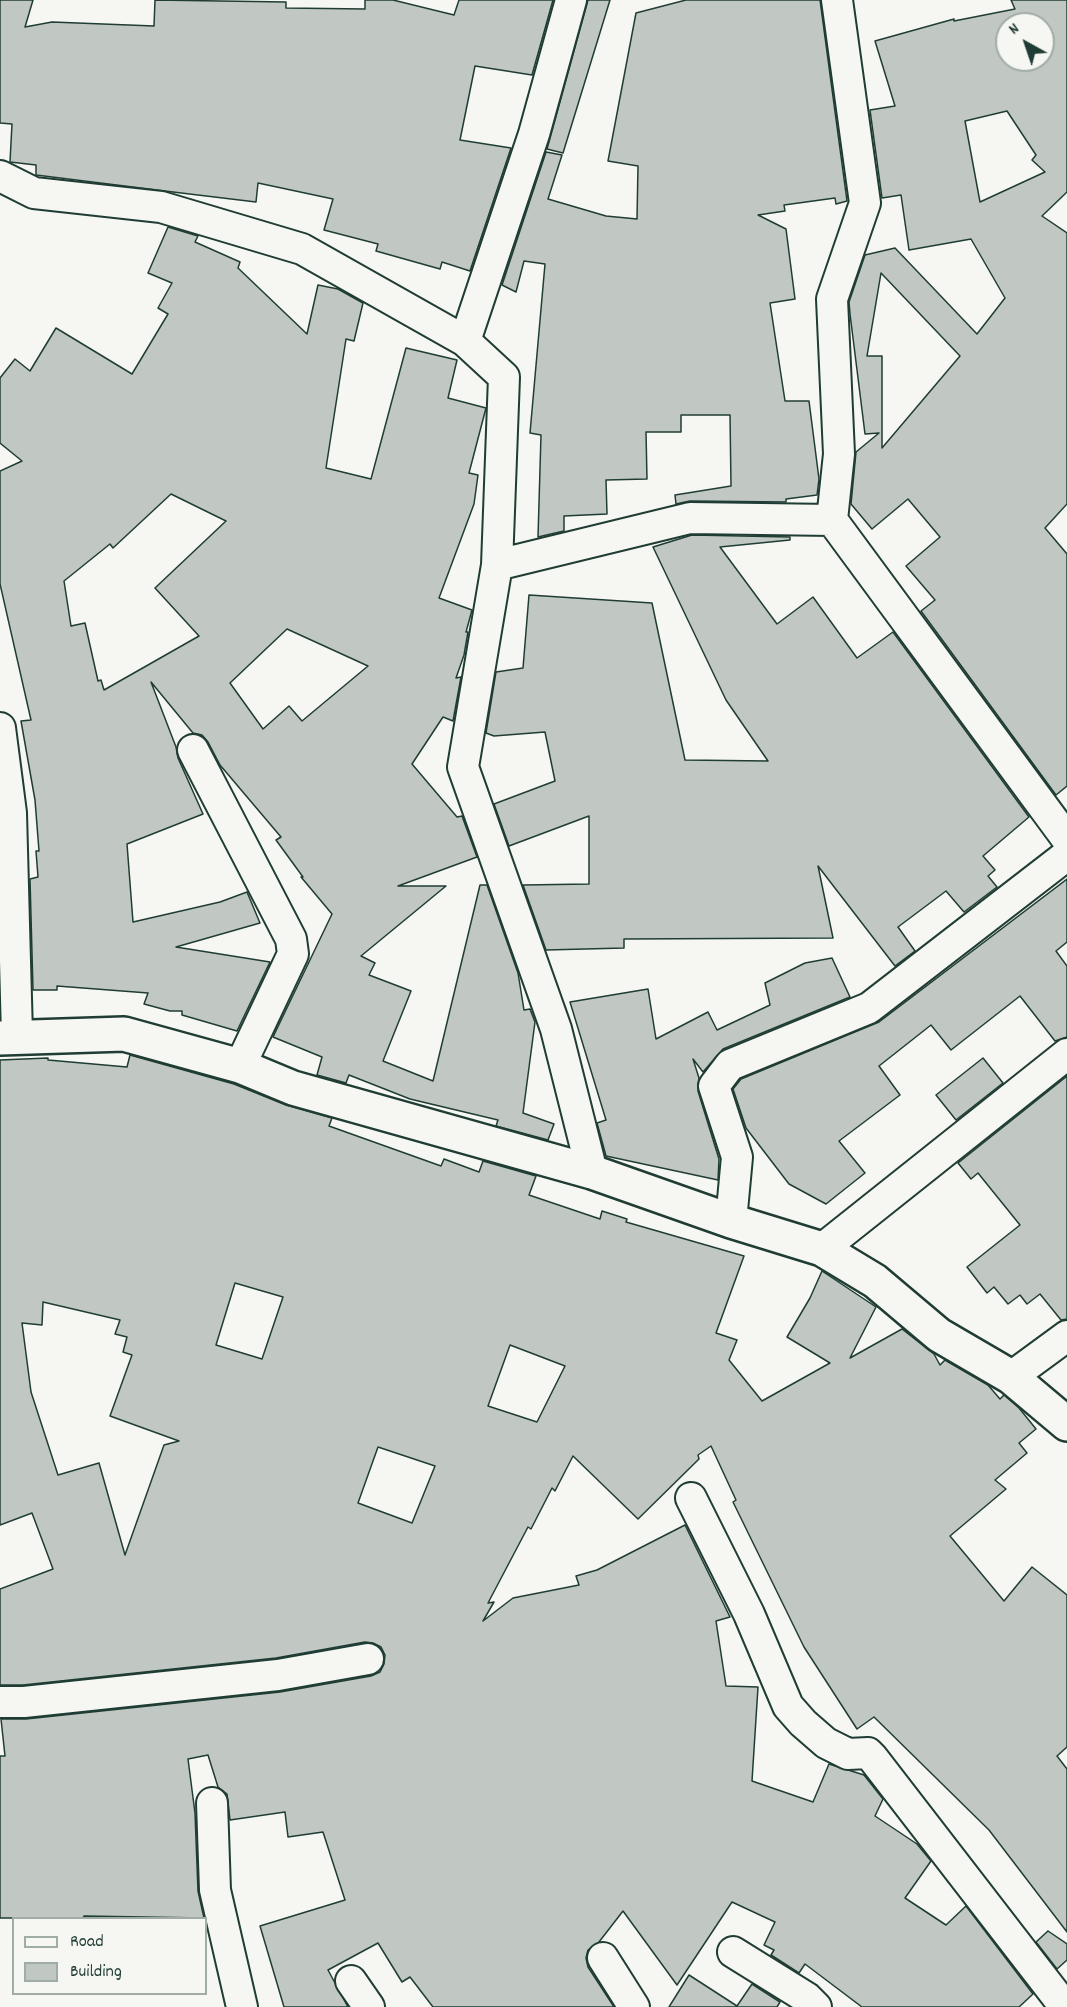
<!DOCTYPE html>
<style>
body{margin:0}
#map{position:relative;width:1067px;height:2007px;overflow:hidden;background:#f6f6f2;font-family:Dekko,sans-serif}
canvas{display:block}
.legend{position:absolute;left:12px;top:1917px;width:195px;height:78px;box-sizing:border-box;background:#f6f6f2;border:2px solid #a0aca6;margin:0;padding:8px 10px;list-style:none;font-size:18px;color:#1f3d34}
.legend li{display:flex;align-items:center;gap:12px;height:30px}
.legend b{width:30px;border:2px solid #a0aca6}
.north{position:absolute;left:995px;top:12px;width:60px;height:60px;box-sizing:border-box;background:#f6f6f2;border:2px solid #a0aca6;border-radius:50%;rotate:320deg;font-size:16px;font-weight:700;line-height:24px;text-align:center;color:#1f3d34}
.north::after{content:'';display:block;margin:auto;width:21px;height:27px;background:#1f3d34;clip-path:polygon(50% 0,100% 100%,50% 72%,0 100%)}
</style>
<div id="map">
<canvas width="1067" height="2007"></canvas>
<ul class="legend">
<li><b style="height:8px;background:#f6f6f2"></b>Road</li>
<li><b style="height:16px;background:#c1c8c3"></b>Building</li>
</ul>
<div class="north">N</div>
</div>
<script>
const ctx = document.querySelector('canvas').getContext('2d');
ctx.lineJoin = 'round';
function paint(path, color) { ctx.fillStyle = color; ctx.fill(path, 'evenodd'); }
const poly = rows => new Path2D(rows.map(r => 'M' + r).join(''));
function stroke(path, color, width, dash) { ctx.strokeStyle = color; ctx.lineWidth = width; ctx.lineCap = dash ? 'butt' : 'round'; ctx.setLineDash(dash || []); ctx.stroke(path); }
const building = poly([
 [0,0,33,0,25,27,52,22,154,26,155,0,286,2,286,8,365,9,365,0,393,0,454,15,459,0,553,0,532,75,475,66,460,140,511,148,470,271,442,262,440,269,376,251,378,244,324,230,333,199,258,183,256,202,173,192,36,175,36,165,10,162,12,124,0,123,0,0],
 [588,0,610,0,563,153,547,149,588,0],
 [686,0,820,0,847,201,836,204,835,198,784,205,785,211,758,215,786,229,795,299,770,303,785,401,809,401,819,479,817,495,786,499,786,502,690,501,676,504,675,495,731,486,730,415,681,415,681,432,646,432,647,479,606,480,607,514,564,516,564,531,538,537,541,435,530,433,545,264,524,261,516,292,502,285,546,152,562,155,548,199,606,216,637,219,638,166,608,161,636,13,686,0],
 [1011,0,1067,0,1067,192,1042,216,1067,233,1067,504,1045,528,1067,554,1067,786,1056,795,921,611,935,600,906,566,940,537,908,499,872,529,851,504,856,452,879,433,865,434,850,314,849,302,865,255,895,248,977,334,1005,298,971,239,909,250,901,195,882,198,870,110,895,106,875,41,954,19,954,21,1015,9,1011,0],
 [1007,24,1043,24,1043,60,1007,60,1007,24],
 [1007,111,1036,155,1032,160,1045,172,980,202,965,121,1007,111],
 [881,273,960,356,882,448,882,356,867,356,881,273],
 [168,227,198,236,195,242,240,262,238,268,307,334,318,285,338,289,363,303,354,341,346,339,326,468,371,479,406,348,457,360,448,398,486,408,469,473,478,475,474,504,439,598,472,610,466,632,468,632,464,655,456,678,461,677,453,721,443,717,412,764,457,817,462,816,477,857,398,886,446,886,361,956,375,963,369,975,411,991,383,1061,433,1081,480,885,487,885,518,973,524,1010,530,1009,535,1022,523,1113,554,1124,548,1140,496,1126,498,1120,410,1099,349,1075,346,1083,317,1075,322,1057,273,1037,332,914,301,877,303,877,276,840,281,837,220,765,208,742,202,735,193,733,151,682,176,747,178,758,203,814,127,844,133,922,220,902,247,892,260,923,176,947,270,962,237,1031,182,1015,182,1011,170,1011,144,1004,148,993,57,986,57,990,33,990,30,879,38,877,36,851,39,851,35,800,21,721,31,720,0,584,0,471,22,461,0,443,0,378,15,359,30,371,56,328,132,374,168,314,158,308,172,283,148,273,168,227],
 [171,494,226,521,155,588,199,636,104,690,101,680,98,681,85,623,71,626,64,581,110,544,113,548,171,494],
 [287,629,368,666,302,721,289,706,263,729,230,683,287,629],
 [692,535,790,537,790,540,720,547,777,624,813,597,857,658,893,632,1029,817,983,856,995,870,988,876,997,887,964,912,946,891,898,927,915,951,895,966,818,866,833,938,624,939,624,948,546,950,523,885,589,884,589,816,509,846,494,804,555,781,545,732,494,736,486,733,496,672,523,668,529,595,652,603,685,760,768,761,726,700,653,547,692,535],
 [1067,879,1067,942,1056,951,1067,966,1067,1037,1055,1041,1020,996,951,1050,931,1025,879,1066,900,1095,839,1141,865,1173,826,1204,789,1184,746,1128,733,1089,741,1079,879,1022,1067,879],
 [832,958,850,997,723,1049,703,1072,693,1059,699,1078,698,1091,719,1159,718,1180,606,1156,597,1123,606,1120,570,1002,648,989,656,1039,708,1012,717,1030,770,1005,765,983,805,963,832,958],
 [130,1055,234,1084,286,1105,332,1118,329,1126,441,1166,444,1159,479,1172,483,1161,536,1176,529,1195,600,1219,602,1211,627,1219,626,1222,744,1256,716,1333,737,1340,729,1360,762,1401,830,1363,787,1337,810,1298,822,1271,876,1307,850,1358,902,1329,934,1354,940,1365,945,1360,988,1385,1000,1399,1004,1395,1019,1408,1036,1429,1019,1443,1027,1453,995,1480,1006,1489,950,1536,1004,1601,1032,1567,1067,1595,1067,1747,1057,1756,1067,1769,1067,1932,989,1830,874,1717,857,1729,804,1647,733,1502,736,1500,711,1446,698,1455,699,1459,638,1519,573,1456,555,1491,552,1488,531,1529,528,1527,488,1603,494,1602,483,1621,513,1598,579,1585,576,1576,597,1570,685,1525,730,1617,716,1621,726,1686,758,1687,752,1781,813,1802,829,1764,864,1775,883,1799,875,1816,917,1844,931,1861,905,1898,946,1925,966,1906,1033,1994,1019,2007,862,2007,805,1964,799,1973,771,1955,774,1950,764,1945,775,1922,732,1902,677,1985,623,1911,599,1942,588,1950,586,1958,588,1967,614,2007,433,2007,410,1977,402,1982,378,1943,328,1970,348,2007,284,2007,260,1926,345,1900,323,1832,288,1837,285,1812,230,1820,227,1794,218,1787,208,1755,188,1759,195,1813,198,1891,204,1918,84,1916,83,1918,0,1918,0,1756,5,1756,1,1719,26,1719,280,1692,371,1676,380,1672,384,1664,385,1655,381,1647,373,1643,365,1642,276,1658,23,1685,0,1685,0,1589,53,1569,32,1513,0,1525,0,1060,48,1058,48,1060,127,1067,130,1055],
 [235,1283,283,1297,262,1359,216,1345,235,1283],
 [43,1302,120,1320,115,1334,127,1337,123,1352,132,1355,110,1416,179,1441,164,1445,125,1555,99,1463,58,1475,31,1392,22,1323,42,1325,43,1302],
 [510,1345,565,1366,537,1422,488,1406,510,1345],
 [378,1447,435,1466,412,1523,358,1503,378,1447],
 [983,1058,1003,1083,956,1120,936,1095,983,1058],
 [1067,1076,1067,1319,1061,1320,1040,1294,1027,1304,1020,1295,1008,1304,994,1287,987,1293,967,1267,1020,1225,978,1173,971,1179,958,1163,1067,1076],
 [1048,1931,1067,1944,1067,1960,1057,1969,1036,1942,1048,1931],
 [689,1975,737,2006,752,1984,780,2002,777,2007,669,2007,689,1975]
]);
paint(building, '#c1c8c3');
stroke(building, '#1f3d34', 1.5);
const street = poly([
 [837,0,865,203,832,299,839,454,832,520,1067,839],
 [0,176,34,193,161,207,302,249,465,341,504,377,497,565,463,767,556,1029,592,1172],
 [465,341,534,134,571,0],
 [497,565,690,518,832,520],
 [0,728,11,813,17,1035],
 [193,750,291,939,293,954,240,1066],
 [731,1221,737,1157,714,1086,730,1065,869,1008,1067,855],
 [822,1249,1067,1054],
 [1011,1377,1067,1336],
 [691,1498,749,1614,788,1706,803,1723,826,1743,848,1754,868,1753,872,1757,1065,2007],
 [0,1702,24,1702,278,1675,368,1659],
 [212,1803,215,1890,242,2007],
 [733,1952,807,1998,816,2007],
 [603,1958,634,2007],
 [351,1981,369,2007]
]);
const secondary = poly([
 [0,1038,124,1034,240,1066,293,1088,592,1172,731,1221,822,1249,875,1281,939,1335,1011,1377,1067,1424]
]);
stroke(street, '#1f3d34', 34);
stroke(secondary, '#1f3d34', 38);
stroke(street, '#f6f6f2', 30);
stroke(secondary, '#f6f6f2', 33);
</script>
